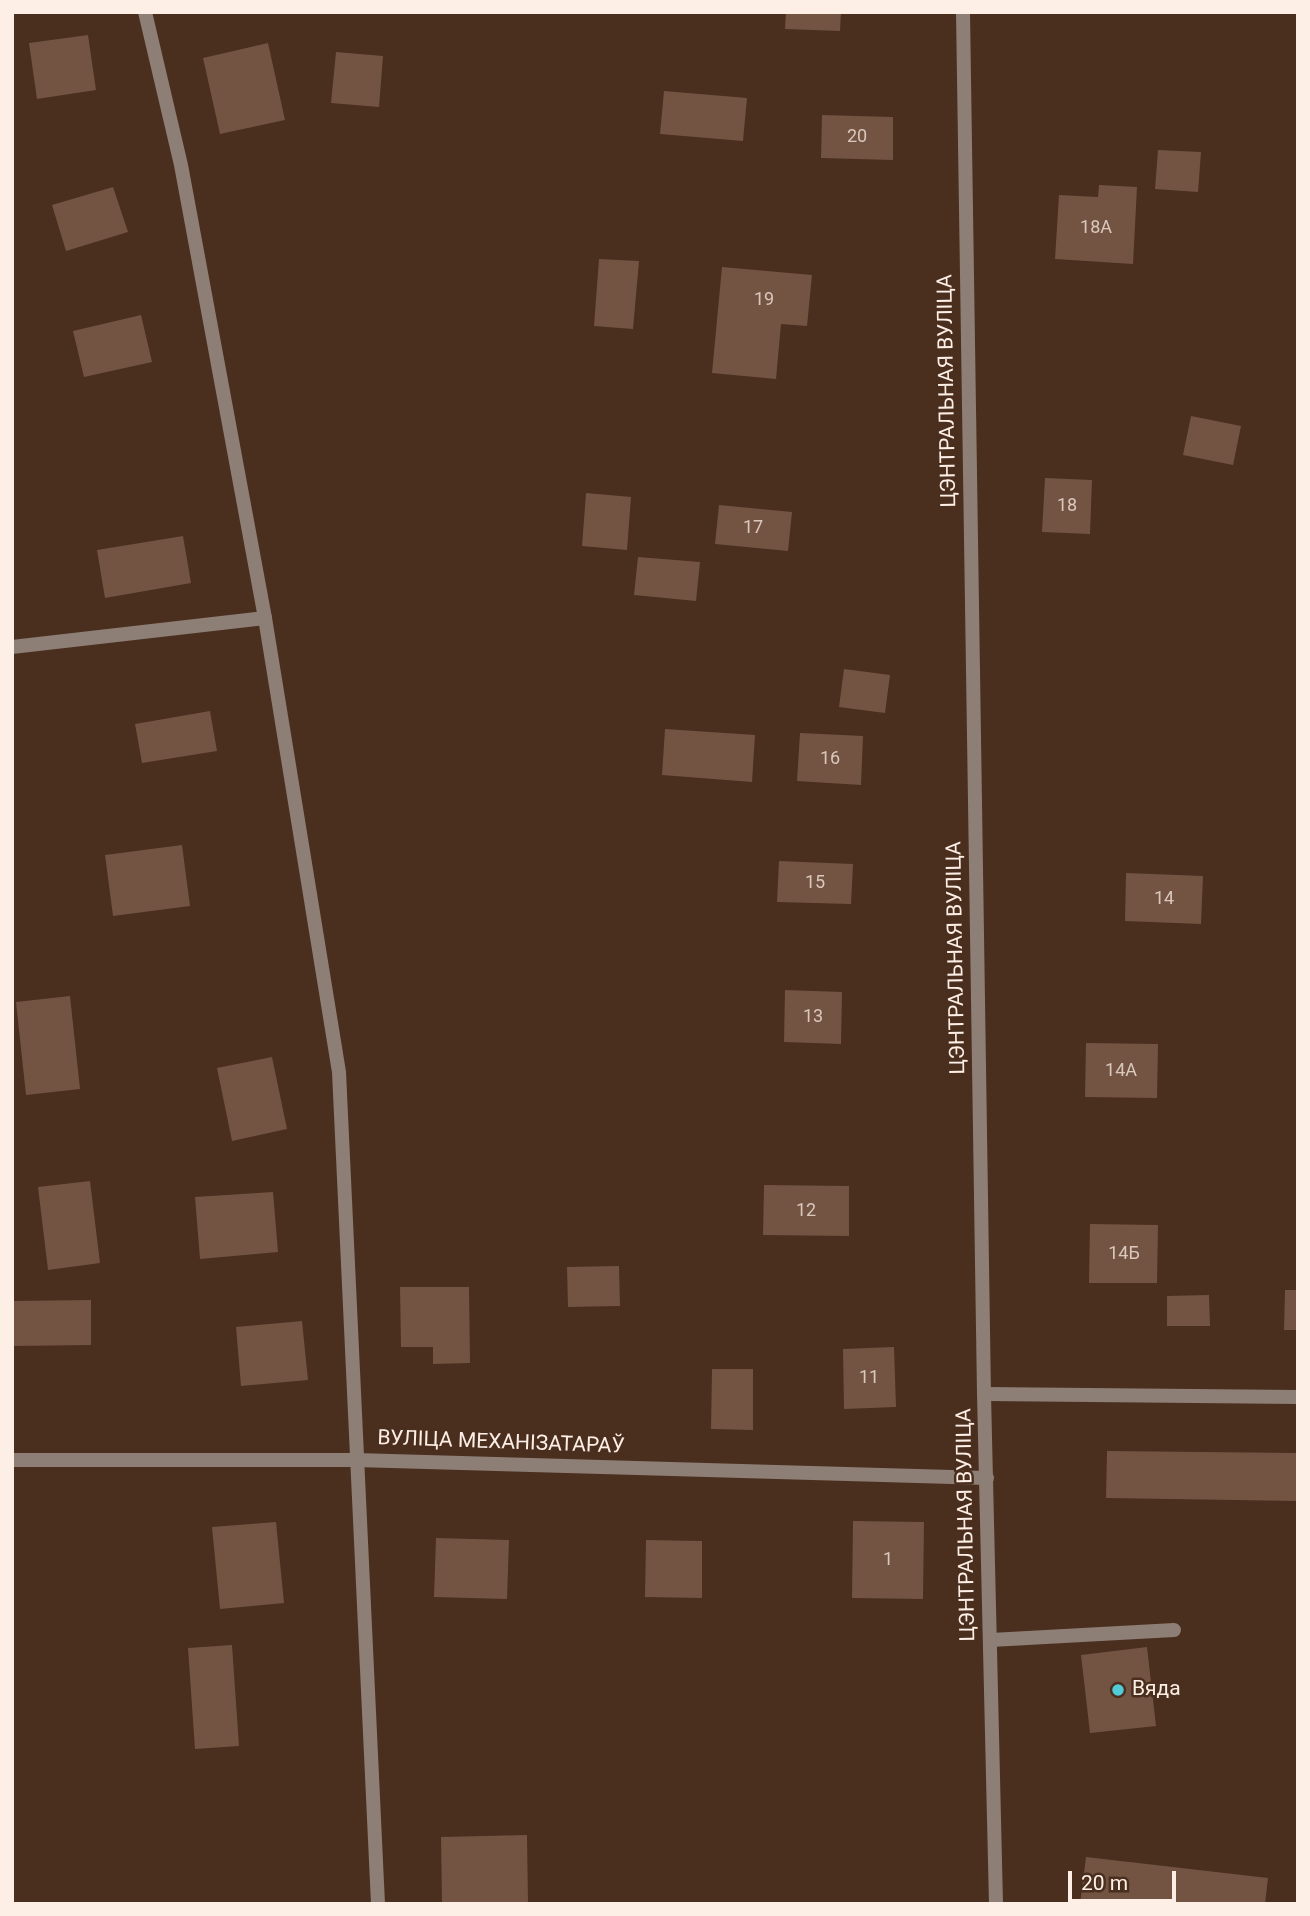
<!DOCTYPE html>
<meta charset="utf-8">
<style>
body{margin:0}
#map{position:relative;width:1310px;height:1916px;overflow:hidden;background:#4a2e1e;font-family:Roboto,sans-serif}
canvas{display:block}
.frame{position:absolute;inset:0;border:14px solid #fdeee6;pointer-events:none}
.scale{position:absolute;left:1068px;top:1871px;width:108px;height:32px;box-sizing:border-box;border:4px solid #fdeee6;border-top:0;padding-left:9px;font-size:21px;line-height:24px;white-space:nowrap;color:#fdeee6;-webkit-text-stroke:5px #4a2e1e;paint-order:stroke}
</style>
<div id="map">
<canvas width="1310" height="1916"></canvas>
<div class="frame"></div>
<div class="scale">20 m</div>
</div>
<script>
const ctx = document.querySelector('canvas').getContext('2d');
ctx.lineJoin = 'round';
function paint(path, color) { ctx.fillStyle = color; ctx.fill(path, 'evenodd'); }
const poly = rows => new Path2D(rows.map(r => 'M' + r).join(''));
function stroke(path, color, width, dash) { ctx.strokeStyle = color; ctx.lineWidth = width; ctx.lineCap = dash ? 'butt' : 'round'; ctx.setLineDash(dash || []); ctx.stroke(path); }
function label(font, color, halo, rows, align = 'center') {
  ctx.font = font + ' Roboto,sans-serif'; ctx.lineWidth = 5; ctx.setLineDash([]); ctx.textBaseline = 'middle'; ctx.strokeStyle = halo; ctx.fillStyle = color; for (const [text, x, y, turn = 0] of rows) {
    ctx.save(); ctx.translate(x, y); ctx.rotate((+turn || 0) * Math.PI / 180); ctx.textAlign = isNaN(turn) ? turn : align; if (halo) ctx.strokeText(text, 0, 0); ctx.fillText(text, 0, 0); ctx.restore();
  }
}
paint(poly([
 [786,12,841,12,840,31,785,29],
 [88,35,96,90,37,99,29,43],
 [268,43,285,120,220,134,203,58],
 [336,52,383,56,379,107,331,103],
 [664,91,747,98,743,141,660,134],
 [822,115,893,117,893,160,821,158],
 [1158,150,1201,152,1198,192,1155,189],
 [1099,185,1137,187,1133,264,1055,259,1059,195,1098,197],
 [113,187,128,232,66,251,52,205],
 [599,259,639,261,633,329,594,326],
 [722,267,812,275,807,326,781,324,776,379,712,373],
 [141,315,152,362,84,377,73,331],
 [1191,416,1241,426,1233,465,1183,455],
 [1045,478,1092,480,1090,534,1042,532],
 [586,493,631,497,627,550,582,546],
 [719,505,792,512,788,551,715,544],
 [183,536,191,583,105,598,97,550],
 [638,557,700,562,696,601,634,595],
 [844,669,890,675,885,713,839,707],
 [210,711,217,751,142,763,135,724],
 [665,729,755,735,752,782,662,775],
 [800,733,863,736,861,785,797,781],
 [182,845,190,906,113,916,105,855],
 [779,861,853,864,851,904,777,902],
 [1126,873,1203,876,1201,924,1125,921],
 [785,990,842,992,841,1044,784,1042],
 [70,996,80,1089,26,1095,16,1002],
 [1086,1043,1158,1044,1157,1098,1085,1097],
 [272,1057,287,1129,232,1141,217,1068],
 [90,1181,100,1263,48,1270,38,1187],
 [764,1185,849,1186,849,1236,763,1235],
 [273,1192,278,1252,200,1259,195,1197],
 [1090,1224,1158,1225,1157,1283,1089,1283],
 [619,1266,620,1306,568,1307,567,1267],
 [400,1287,469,1287,470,1363,433,1364,433,1347,401,1347],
 [1285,1290,1298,1290,1298,1330,1284,1330],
 [1209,1295,1210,1326,1167,1326,1167,1296],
 [91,1300,91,1345,12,1346,12,1301],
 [302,1321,308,1380,241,1386,236,1327],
 [894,1347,896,1407,844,1409,843,1349],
 [712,1369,753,1369,753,1430,711,1429],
 [1107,1451,1298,1453,1298,1501,1106,1498],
 [853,1521,924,1522,923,1599,852,1598],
 [276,1522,284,1603,220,1609,212,1527],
 [436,1538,509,1540,507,1599,434,1597],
 [646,1540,702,1541,702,1598,645,1597],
 [232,1645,239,1746,195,1749,188,1648],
 [1147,1647,1156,1726,1090,1733,1081,1655],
 [527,1835,528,1904,442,1904,441,1837],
 [1086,1857,1268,1878,1265,1904,1080,1904]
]), '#735443');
stroke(poly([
 [12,647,265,618],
 [984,1394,1298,1397],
 [991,1640,1174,1630]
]), '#8d7e76', 14);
stroke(poly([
 [145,12,181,165,265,618,339,1072,378,1904],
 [12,1460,356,1460,987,1478]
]), '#8d7e76', 14);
stroke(poly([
 [963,12,984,1394,996,1904]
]), '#8d7e76', 14);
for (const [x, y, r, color] of [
 [1118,1690,7,"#52cbd8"]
]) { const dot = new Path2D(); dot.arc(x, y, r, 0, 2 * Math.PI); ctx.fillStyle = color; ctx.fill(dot); stroke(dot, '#4a2e1e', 2.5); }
label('18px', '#dac8bd', null, [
 ["20",857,137],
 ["18А",1096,228],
 ["19",764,300],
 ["18",1067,506],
 ["17",753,528],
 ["16",830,759],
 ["15",815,883],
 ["14",1164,899],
 ["13",813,1017],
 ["14А",1121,1071],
 ["12",806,1211],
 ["14Б",1124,1254],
 ["11",869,1378],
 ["1",888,1560]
]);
label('21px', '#fdeee6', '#4a2e1e', [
 ["ЦЭНТРАЛЬНАЯ ВУЛІЦА",948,391,-91],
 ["ЦЭНТРАЛЬНАЯ ВУЛІЦА",957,958,-91],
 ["ВУЛІЦА МЕХАНІЗАТАРАЎ",501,1443,2],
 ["ЦЭНТРАЛЬНАЯ ВУЛІЦА",967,1525,-91]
]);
label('21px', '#fdeee6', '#4a2e1e', [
 ["Вяда",1132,1690]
], 'left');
</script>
